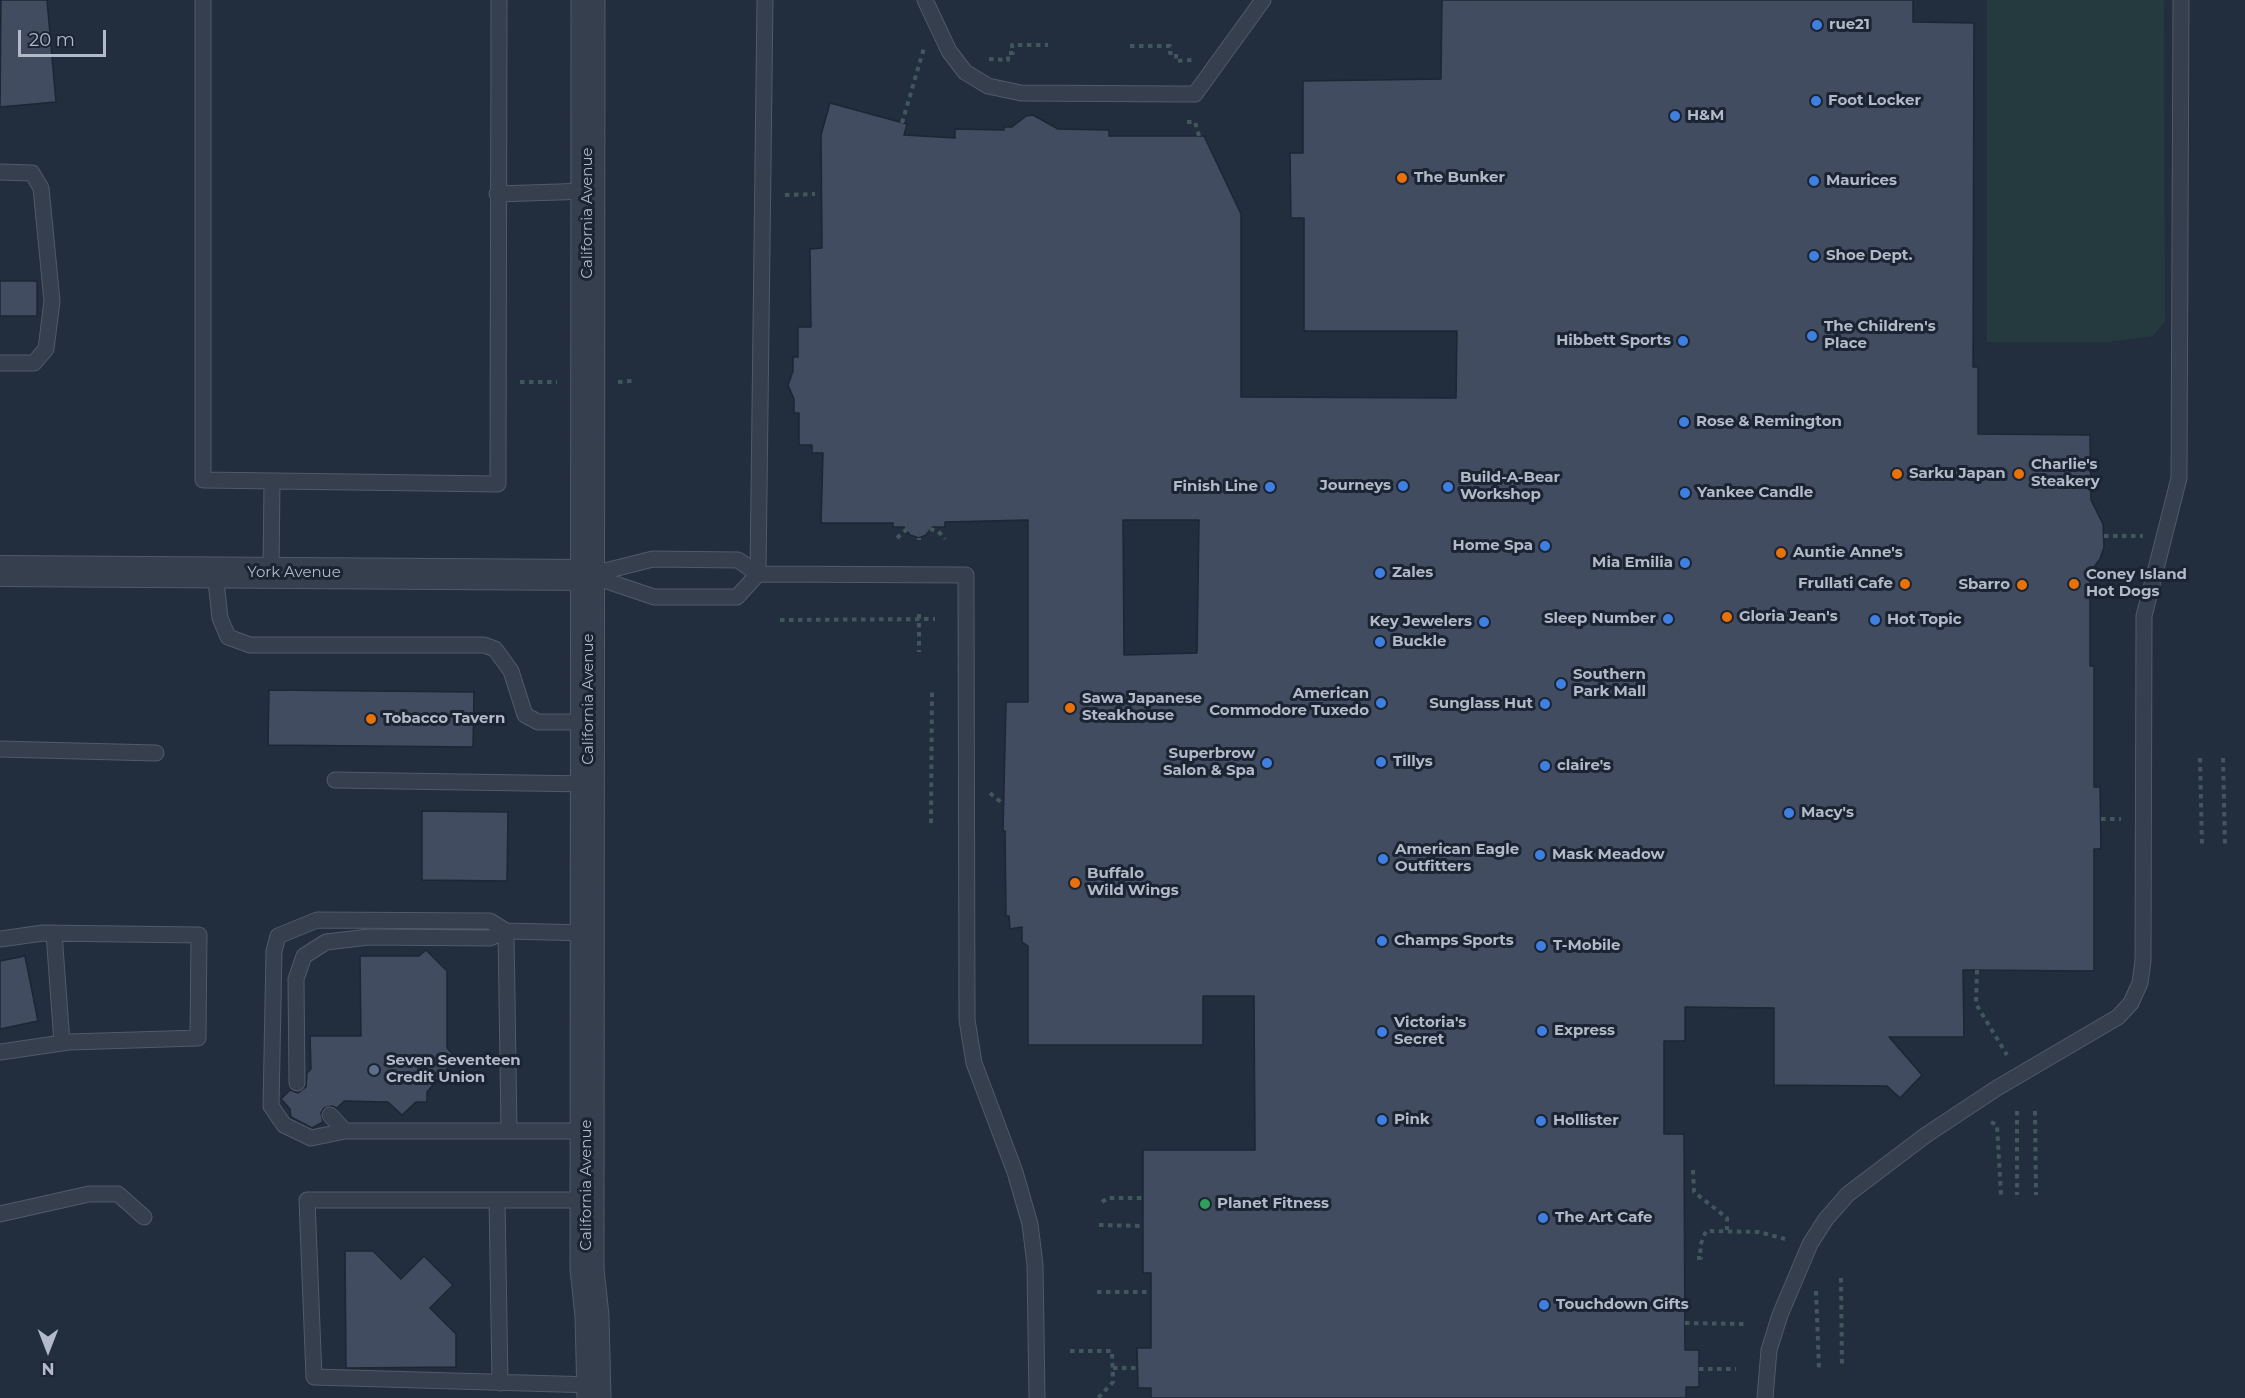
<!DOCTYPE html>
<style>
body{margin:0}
#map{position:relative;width:2245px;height:1398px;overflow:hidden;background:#222d3e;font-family:Montserrat,sans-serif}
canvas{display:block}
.north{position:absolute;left:18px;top:1320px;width:60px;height:60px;-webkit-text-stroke:4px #1b2432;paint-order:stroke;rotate:180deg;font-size:16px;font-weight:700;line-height:24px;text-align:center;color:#b2bac9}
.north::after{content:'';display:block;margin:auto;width:21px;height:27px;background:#b2bac9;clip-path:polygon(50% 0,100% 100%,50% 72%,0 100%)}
.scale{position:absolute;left:18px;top:30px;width:88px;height:27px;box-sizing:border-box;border:3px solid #b2bac9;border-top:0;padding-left:8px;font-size:18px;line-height:21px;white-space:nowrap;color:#b2bac9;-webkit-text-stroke:4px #1b2432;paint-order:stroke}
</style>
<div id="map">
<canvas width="2245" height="1398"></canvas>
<div class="north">N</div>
<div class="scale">20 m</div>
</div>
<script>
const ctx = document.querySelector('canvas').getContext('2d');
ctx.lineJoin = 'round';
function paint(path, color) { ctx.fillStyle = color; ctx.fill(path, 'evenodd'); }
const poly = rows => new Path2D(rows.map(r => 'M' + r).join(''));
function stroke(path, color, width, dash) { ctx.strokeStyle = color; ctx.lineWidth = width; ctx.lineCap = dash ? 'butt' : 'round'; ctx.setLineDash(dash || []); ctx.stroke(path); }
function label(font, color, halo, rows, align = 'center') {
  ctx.font = font + ' Montserrat,sans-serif'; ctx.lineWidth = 6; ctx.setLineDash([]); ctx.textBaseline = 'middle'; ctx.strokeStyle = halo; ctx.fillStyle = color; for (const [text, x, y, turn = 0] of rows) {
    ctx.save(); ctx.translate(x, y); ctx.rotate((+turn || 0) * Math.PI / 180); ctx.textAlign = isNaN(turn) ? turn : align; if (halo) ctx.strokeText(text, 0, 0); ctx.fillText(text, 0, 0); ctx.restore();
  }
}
paint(poly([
 [1987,0,2164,0,2165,322,2153,336,2108,342,1987,342]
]), '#243a3e');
const building = poly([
 [1,0,47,0,56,102,0,107,1,0],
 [1442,0,1913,0,1913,22,1974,23,1973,367,1978,367,1978,434,2090,435,2091,500,2103,524,2104,547,2100,559,2090,572,2090,666,2094,666,2094,787,2100,787,2101,849,2094,849,2094,971,1963,970,1964,1037,1889,1037,1922,1075,1900,1098,1887,1086,1774,1085,1774,1008,1685,1007,1685,1041,1664,1041,1664,1134,1684,1134,1685,1350,1699,1350,1699,1387,1686,1387,1686,1398,1151,1398,1151,1388,1138,1388,1137,1348,1151,1348,1151,1273,1143,1273,1143,1150,1255,1150,1254,996,1203,996,1203,1045,1028,1045,1028,946,1022,942,1022,927,1010,929,1009,916,1006,916,1005,831,1003,831,1006,702,1028,702,1028,520,945,522,945,527,932,527,926,535,919,538,910,535,904,527,893,527,893,523,821,523,823,453,812,453,812,445,799,445,799,413,794,413,794,399,788,385,793,371,793,357,798,357,798,327,811,327,810,249,822,248,821,135,830,103,907,124,904,135,955,138,955,129,1004,130,1004,127,1012,127,1026,116,1033,115,1058,129,1109,130,1109,136,1204,136,1241,214,1241,397,1456,398,1457,331,1304,331,1304,218,1291,218,1290,153,1303,153,1303,81,1441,79,1442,0],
 [1123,520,1199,520,1197,653,1124,655,1123,520],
 [0,281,37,281,37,316,0,316,0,281],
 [269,690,474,692,473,747,268,745,269,690],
 [422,811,508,812,507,881,422,880,422,811],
 [426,950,447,971,447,1048,456,1058,427,1092,427,1102,416,1102,402,1115,388,1102,344,1101,337,1108,332,1106,324,1108,321,1113,323,1122,312,1128,291,1117,290,1109,281,1099,290,1090,298,1093,306,1087,307,1073,311,1069,310,1036,361,1036,360,956,419,956,426,950],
 [25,956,38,1021,0,1029,0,961,25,956],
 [345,1251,373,1251,401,1279,424,1256,453,1285,430,1308,456,1334,456,1367,346,1368,345,1251]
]);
paint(building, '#414c60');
stroke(building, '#1d2634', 1.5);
const service = poly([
 [203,0,203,480,498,484,499,0],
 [925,0,949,51,965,72,988,86,1021,93,1183,94,1195,94,1263,0],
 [0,172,32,173,41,188,52,301,46,349,34,363,0,363],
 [497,194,588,191],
 [215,572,220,618,228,637,250,645,484,645,495,649,511,671,525,715,538,722,589,722],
 [271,573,272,481],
 [589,575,653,559,738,560,758,574,966,575,967,1020,974,1063,1015,1172,1030,1224,1035,1265,1037,1398],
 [589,575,654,597,737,597,758,574,765,0],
 [0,749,156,753],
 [335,780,589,784],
 [506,931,490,921,317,920,278,936,274,951,271,1106,284,1125,311,1138,345,1131,587,1131],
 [506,931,509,1131],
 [54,933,62,1043],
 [0,939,43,933,199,935,198,1038,69,1042,0,1052],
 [297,1083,296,979,304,956,326,942,369,937,490,938,506,931,588,933],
 [330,1115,345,1131],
 [497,1200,500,1383],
 [587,1200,307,1200,314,1377,594,1385],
 [0,1214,89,1194,118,1194,144,1217],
 [1765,1398,1769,1350,1780,1315,1810,1244,1826,1219,1848,1194,1926,1135,1997,1088,2118,1017,2131,1003,2140,983,2143,961,2144,616,2179,478,2181,0]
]);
const minor = poly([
 [0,571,589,575]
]);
const tertiary = poly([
 [588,0,587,1269,592,1316,594,1398]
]);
stroke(service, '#515a68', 17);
stroke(minor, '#515a68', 32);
stroke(tertiary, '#515a68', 35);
stroke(poly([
 [1130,46,1170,46,1170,53,1176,53,1176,61,1192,60],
 [989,59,1008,60,1008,53,1013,53,1012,45,1048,45],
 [1187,122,1195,122,1199,136],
 [902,123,924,48],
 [785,195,815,194],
 [520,382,557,382],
 [618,382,632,381],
 [930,529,938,531,945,539],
 [2104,536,2143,536],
 [897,538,907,529],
 [919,538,919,540],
 [919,614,919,652],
 [780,620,935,619],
 [2200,758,2202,846],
 [2223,758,2225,846],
 [990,793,1003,804],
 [2101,819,2121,819],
 [931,823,932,688],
 [1977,970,1976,1004,2007,1055],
 [2017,1111,2017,1195],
 [2035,1111,2036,1195],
 [1991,1122,1997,1125,2001,1195],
 [1693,1170,1694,1192,1727,1218,1727,1230],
 [1102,1202,1108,1198,1143,1198],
 [1099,1225,1143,1226],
 [1697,1258,1701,1258,1700,1246,1706,1231,1759,1232,1785,1239],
 [1841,1278,1842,1368],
 [1816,1291,1819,1368],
 [1097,1292,1151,1292],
 [1685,1323,1745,1324],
 [1070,1351,1112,1351,1113,1382,1098,1398],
 [1113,1368,1137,1368],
 [1699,1369,1736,1369]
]), '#42575c', 4, [4.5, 4.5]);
stroke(service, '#363f4d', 15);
stroke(minor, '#363f4d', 30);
stroke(tertiary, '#363f4d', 33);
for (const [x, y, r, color] of [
 [1817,25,6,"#3f7fe0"],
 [1816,101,6,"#3f7fe0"],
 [1675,116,6,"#3f7fe0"],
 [1402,178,6,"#e8710a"],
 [1814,181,6,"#3f7fe0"],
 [1814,256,6,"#3f7fe0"],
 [1812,336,6,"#3f7fe0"],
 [1683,341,6,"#3f7fe0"],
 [1684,422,6,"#3f7fe0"],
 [1897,474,6,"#e8710a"],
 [2019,474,6,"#e8710a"],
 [1403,486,6,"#3f7fe0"],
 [1270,487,6,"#3f7fe0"],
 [1448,487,6,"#3f7fe0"],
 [1685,493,6,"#3f7fe0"],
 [1545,546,6,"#3f7fe0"],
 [1781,553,6,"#e8710a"],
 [1685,563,6,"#3f7fe0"],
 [1380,573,6,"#3f7fe0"],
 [1905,584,6,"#e8710a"],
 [2074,584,6,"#e8710a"],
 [2022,585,6,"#e8710a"],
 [1727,617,6,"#e8710a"],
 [1668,619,6,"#3f7fe0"],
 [1875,620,6,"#3f7fe0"],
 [1484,622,6,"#3f7fe0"],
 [1380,642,6,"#3f7fe0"],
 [1561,684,6,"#3f7fe0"],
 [1381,703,6,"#3f7fe0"],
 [1545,704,6,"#3f7fe0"],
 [1070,708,6,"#e8710a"],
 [371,719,6,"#e8710a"],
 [1381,762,6,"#3f7fe0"],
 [1267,763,6,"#3f7fe0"],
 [1545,766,6,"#3f7fe0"],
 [1789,813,6,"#3f7fe0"],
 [1540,855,6,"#3f7fe0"],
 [1383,859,6,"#3f7fe0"],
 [1075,883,6,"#e8710a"],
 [1382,941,6,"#3f7fe0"],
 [1541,946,6,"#3f7fe0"],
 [1542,1031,6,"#3f7fe0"],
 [1382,1032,6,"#3f7fe0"],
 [374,1070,6,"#5c6f8a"],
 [1382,1120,6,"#3f7fe0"],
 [1541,1121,6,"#3f7fe0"],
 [1205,1204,6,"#2e9e5b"],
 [1543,1218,6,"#3f7fe0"],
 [1544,1305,6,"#3f7fe0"]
]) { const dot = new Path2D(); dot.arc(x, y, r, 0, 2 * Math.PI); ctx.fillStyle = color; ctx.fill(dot); stroke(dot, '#1b2432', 2); }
label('bold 15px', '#b2bac9', '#1b2432', [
 ["rue21",1829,25],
 ["Foot Locker",1828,101],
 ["H&M",1687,116],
 ["The Bunker",1414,178],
 ["Maurices",1826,181],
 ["Shoe Dept.",1826,256],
 ["The Children's",1824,327],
 ["Place",1824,344],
 ["Hibbett Sports",1671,341,"right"],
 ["Rose & Remington",1696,422],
 ["Charlie's",2031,465],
 ["Steakery",2031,482],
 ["Sarku Japan",1909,474],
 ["Build-A-Bear",1460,478],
 ["Workshop",1460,495],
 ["Journeys",1391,486,"right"],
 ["Finish Line",1258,487,"right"],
 ["Yankee Candle",1697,493],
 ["Home Spa",1533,546,"right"],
 ["Auntie Anne's",1793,553],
 ["Mia Emilia",1673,563,"right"],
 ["Zales",1392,573],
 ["Coney Island",2086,575],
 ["Hot Dogs",2086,592],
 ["Frullati Cafe",1893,584,"right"],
 ["Sbarro",2010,585,"right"],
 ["Gloria Jean's",1739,617],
 ["Sleep Number",1656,619,"right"],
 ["Hot Topic",1887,620],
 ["Key Jewelers",1472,622,"right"],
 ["Buckle",1392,642],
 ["Southern",1573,675],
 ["Park Mall",1573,692],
 ["American",1369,694,"right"],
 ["Commodore Tuxedo",1369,711,"right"],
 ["Sawa Japanese",1082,699],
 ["Steakhouse",1082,716],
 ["Sunglass Hut",1533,704,"right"],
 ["Tobacco Tavern",383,719],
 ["Superbrow",1255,754,"right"],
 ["Salon & Spa",1255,771,"right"],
 ["Tillys",1393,762],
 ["claire's",1557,766],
 ["Macy's",1801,813],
 ["American Eagle",1395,850],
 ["Outfitters",1395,867],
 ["Mask Meadow",1552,855],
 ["Buffalo",1087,874],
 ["Wild Wings",1087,891],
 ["Champs Sports",1394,941],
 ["T-Mobile",1553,946],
 ["Victoria's",1394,1023],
 ["Secret",1394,1040],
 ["Express",1554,1031],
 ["Seven Seventeen",386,1061],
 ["Credit Union",386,1078],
 ["Pink",1394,1120],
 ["Hollister",1553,1121],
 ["Planet Fitness",1217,1204],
 ["The Art Cafe",1555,1218],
 ["Touchdown Gifts",1556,1305]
], 'left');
label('15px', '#b2bac9', '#1b2432', [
 ["California Avenue",588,213,-90],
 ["York Avenue",294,573],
 ["California Avenue",589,699,-90],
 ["California Avenue",587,1185,-90]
]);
</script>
